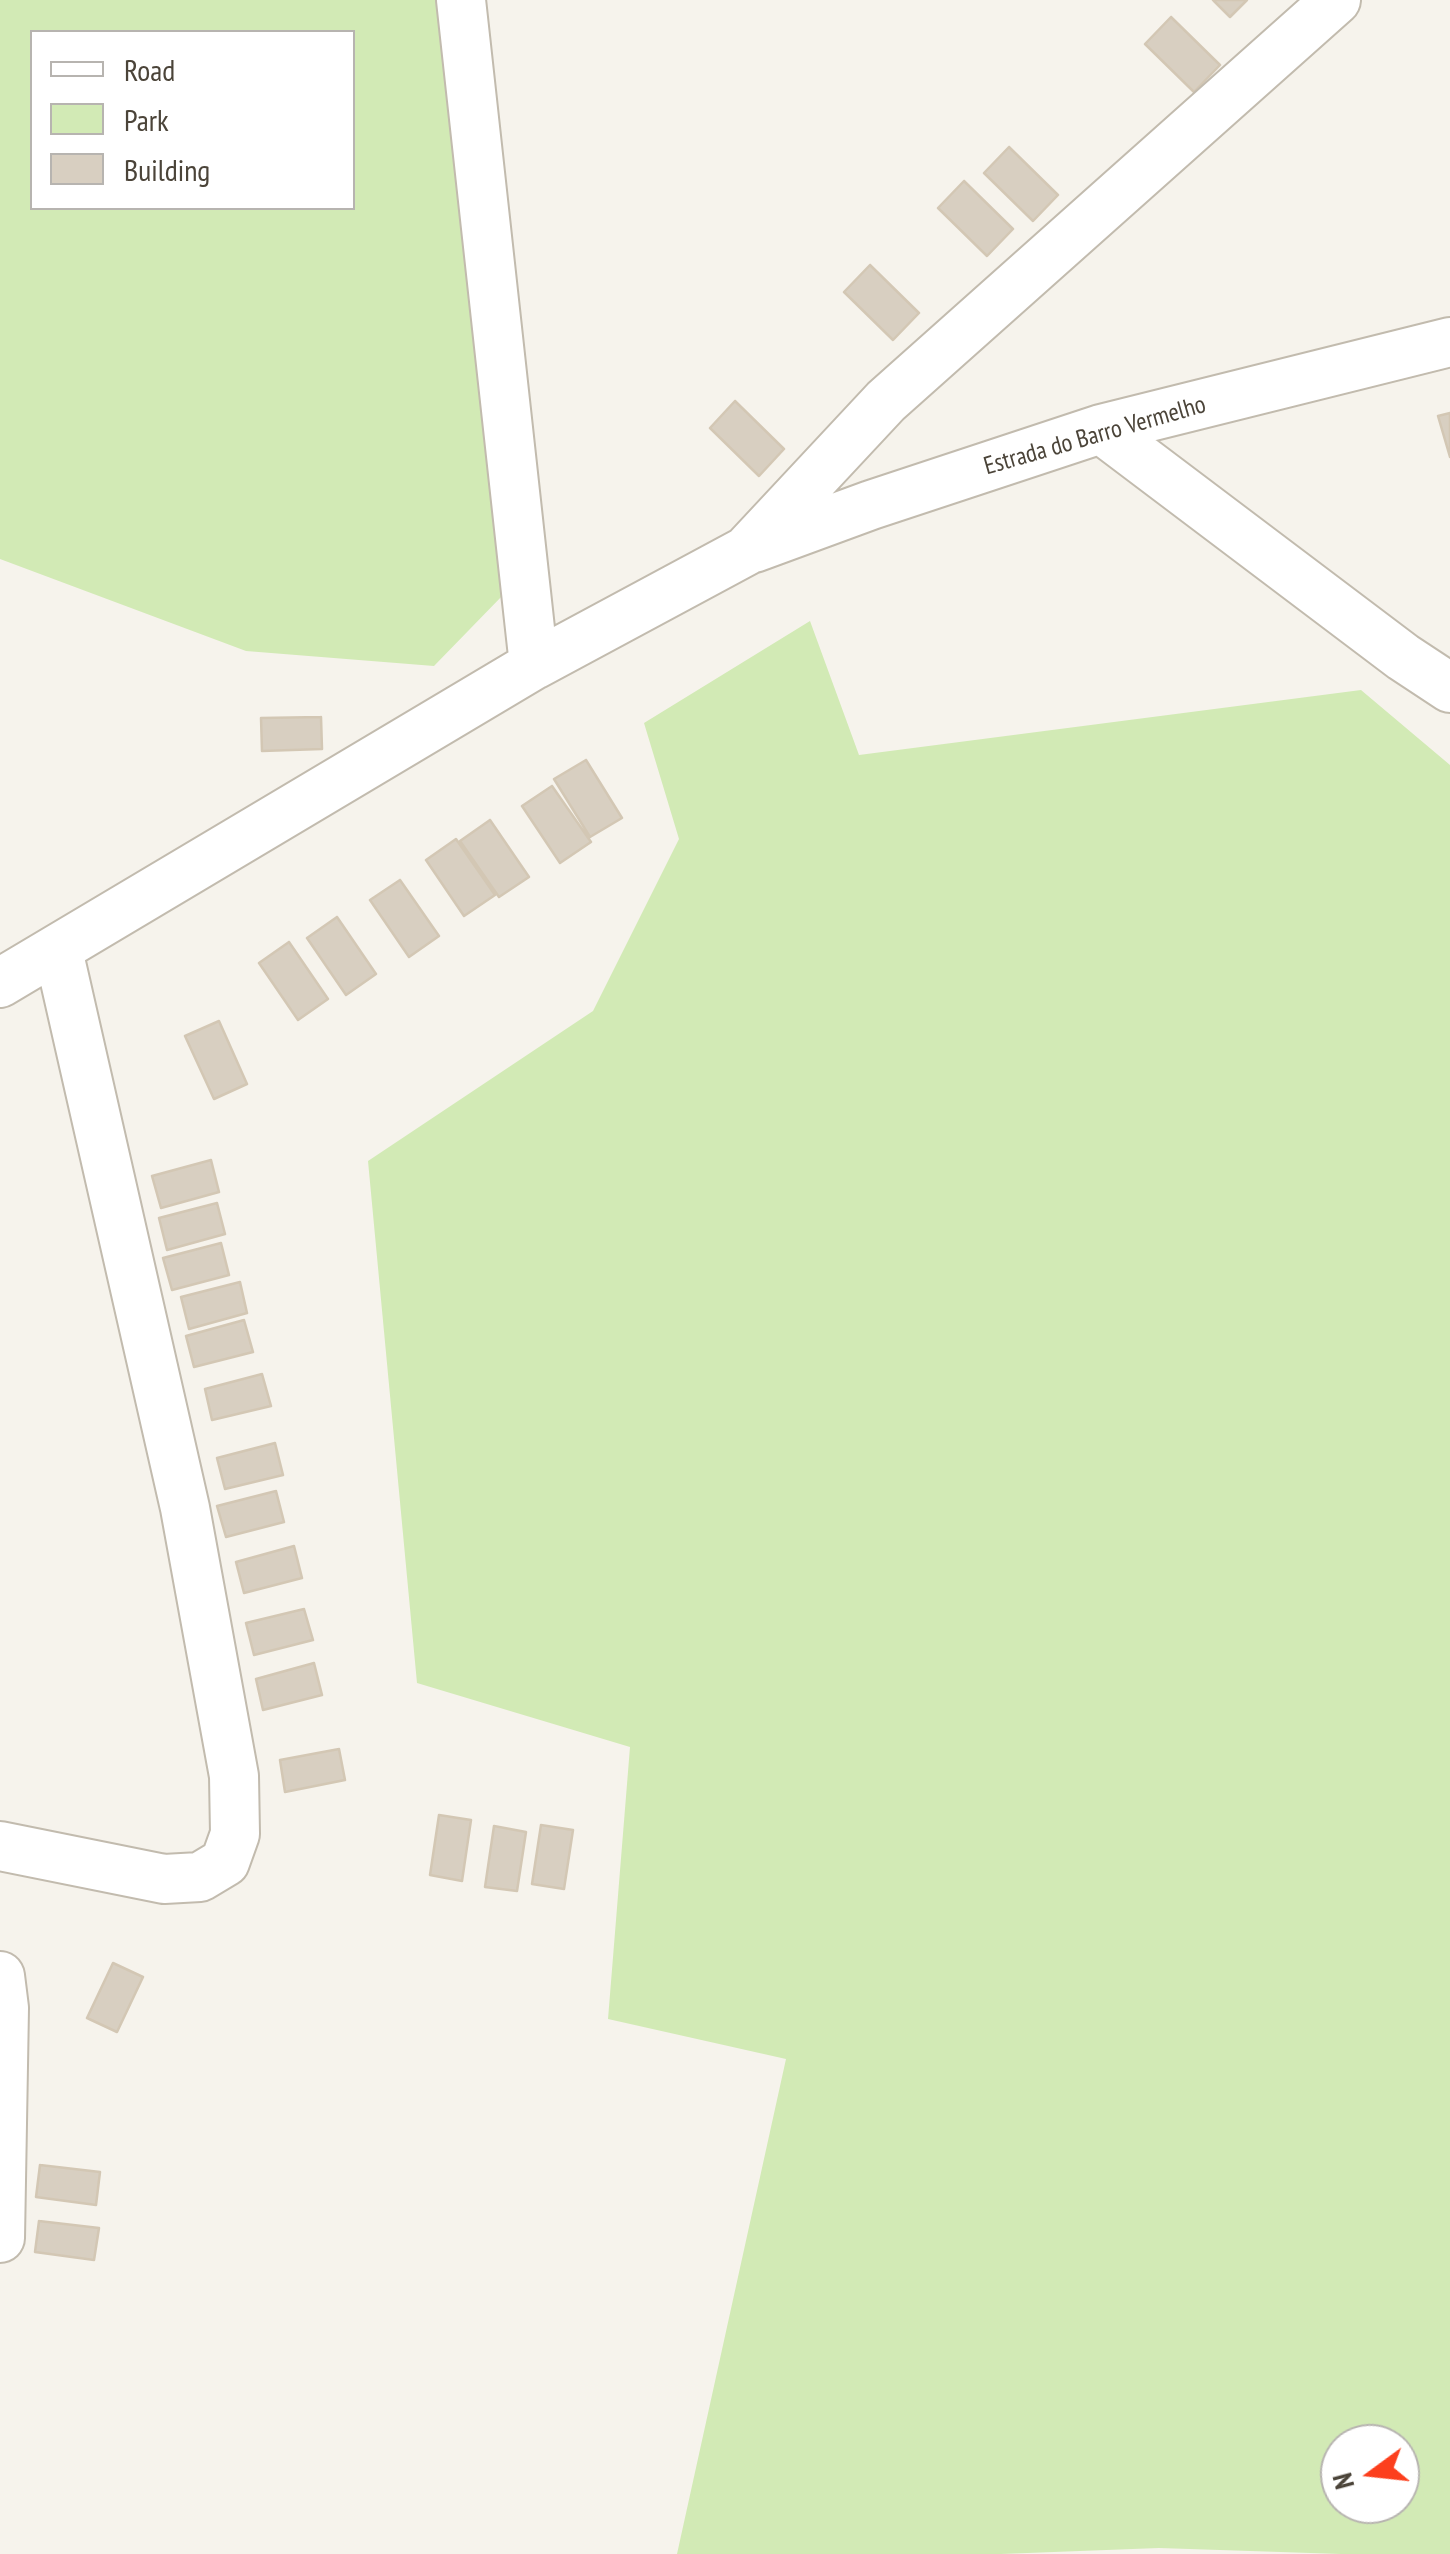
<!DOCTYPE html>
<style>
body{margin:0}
#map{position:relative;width:1450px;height:2554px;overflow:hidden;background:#f6f3ec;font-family:"PT Sans Narrow",sans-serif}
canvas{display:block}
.legend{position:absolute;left:30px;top:30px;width:325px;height:180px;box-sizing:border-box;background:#fff;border:2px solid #b7b4b0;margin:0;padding:12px 18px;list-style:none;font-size:30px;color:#4b4439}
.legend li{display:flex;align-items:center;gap:20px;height:50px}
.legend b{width:50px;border:2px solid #b7b4b0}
.north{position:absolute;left:1320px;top:2424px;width:100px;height:100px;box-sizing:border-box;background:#fff;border:2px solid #b7b4b0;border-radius:50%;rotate:255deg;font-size:28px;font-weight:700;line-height:40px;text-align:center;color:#4b4439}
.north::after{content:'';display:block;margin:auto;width:35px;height:45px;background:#fc3f1d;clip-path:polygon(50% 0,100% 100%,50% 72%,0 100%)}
</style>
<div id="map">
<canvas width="1450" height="2554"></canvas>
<ul class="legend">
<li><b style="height:12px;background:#fff"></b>Road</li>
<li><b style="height:28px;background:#d2eab5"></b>Park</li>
<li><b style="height:28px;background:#d8cfc1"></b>Building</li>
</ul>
<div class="north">N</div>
</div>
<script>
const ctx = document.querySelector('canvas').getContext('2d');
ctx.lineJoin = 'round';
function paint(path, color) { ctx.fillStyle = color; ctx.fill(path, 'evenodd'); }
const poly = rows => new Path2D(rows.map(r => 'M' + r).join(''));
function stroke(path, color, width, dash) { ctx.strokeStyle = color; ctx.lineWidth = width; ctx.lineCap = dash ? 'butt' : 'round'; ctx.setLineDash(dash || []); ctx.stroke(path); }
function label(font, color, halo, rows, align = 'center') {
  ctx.font = font + ' "PT Sans Narrow",sans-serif'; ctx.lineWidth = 9; ctx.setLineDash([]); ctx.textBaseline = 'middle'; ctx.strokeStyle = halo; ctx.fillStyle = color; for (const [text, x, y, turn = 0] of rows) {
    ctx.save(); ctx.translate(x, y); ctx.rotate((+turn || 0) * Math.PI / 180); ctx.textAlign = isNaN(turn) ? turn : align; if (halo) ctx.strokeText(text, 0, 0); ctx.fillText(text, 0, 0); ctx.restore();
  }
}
paint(poly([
 [0,0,449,0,504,594,434,666,246,651,0,559],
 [32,32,352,32,352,208,32,208],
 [810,621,859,755,1361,690,1450,765,1450,2554,1341,2554,1159,2548,1001,2554,677,2554,786,2059,608,2019,630,1747,417,1683,368,1161,593,1011,679,839,644,723],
 [1340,2444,1400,2444,1400,2504,1340,2504]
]), '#d2eab5');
const building = poly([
 [1213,0,1247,0,1230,17,1213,0],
 [1171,17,1220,65,1194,92,1145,44,1171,17],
 [1009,147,1058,195,1033,221,984,173,1009,147],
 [964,181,1013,229,987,256,938,208,964,181],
 [870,265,919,313,893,340,844,292,870,265],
 [735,401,784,449,759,476,710,428,735,401],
 [1450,413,1450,457,1438,416,1450,413],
 [321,717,322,749,262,751,261,718,321,717],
 [586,760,622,818,590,837,554,779,586,760],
 [552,786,591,842,560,863,522,806,552,786],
 [490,820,529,877,499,897,460,841,490,820],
 [456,839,495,895,464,916,426,860,456,839],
 [400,880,439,936,409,957,370,900,400,880],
 [337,917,376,974,346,995,307,938,337,917],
 [289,942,328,999,298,1020,259,963,289,942],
 [219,1021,247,1084,214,1099,185,1036,219,1021],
 [211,1160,219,1192,161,1208,152,1176,211,1160],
 [217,1203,225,1234,167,1250,159,1218,217,1203],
 [221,1243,229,1275,172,1290,163,1258,221,1243],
 [240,1282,247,1313,189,1329,181,1297,240,1282],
 [244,1320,253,1352,194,1367,186,1336,244,1320],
 [262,1374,271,1406,212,1420,205,1389,262,1374],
 [275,1443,283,1475,225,1489,217,1458,275,1443],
 [276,1491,284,1522,226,1537,217,1506,276,1491],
 [294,1546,302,1578,244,1593,236,1562,294,1546],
 [304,1609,313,1640,254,1655,246,1623,304,1609],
 [314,1663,322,1695,263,1710,256,1679,314,1663],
 [339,1749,345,1780,285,1792,280,1760,339,1749],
 [439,1815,471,1820,462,1881,430,1875,439,1815],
 [541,1825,573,1830,564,1889,532,1884,541,1825],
 [494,1826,526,1832,517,1891,485,1887,494,1826],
 [113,1963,143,1977,117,2032,87,2018,113,1963],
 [40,2165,100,2172,96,2205,36,2197,40,2165],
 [39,2221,99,2228,94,2260,35,2252,39,2221]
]);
paint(building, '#d8cfc1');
stroke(building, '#d3c7b4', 2.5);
const minor = poly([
 [461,0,534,665],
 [1101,429,1403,657,1450,688],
 [754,548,871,505,1101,429,1450,342],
 [0,983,534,665,746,551,886,401,1336,0],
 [0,1846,164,1879,200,1877,225,1862,235,1834,234,1776,185,1508,58,950],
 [0,1976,4,2008,0,2238]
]);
stroke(minor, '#c2bbae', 52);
stroke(minor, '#fff', 48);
label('25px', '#4b4439', '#fff', [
 ["Estrada do Barro Vermelho",1095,436,-16]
]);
</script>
